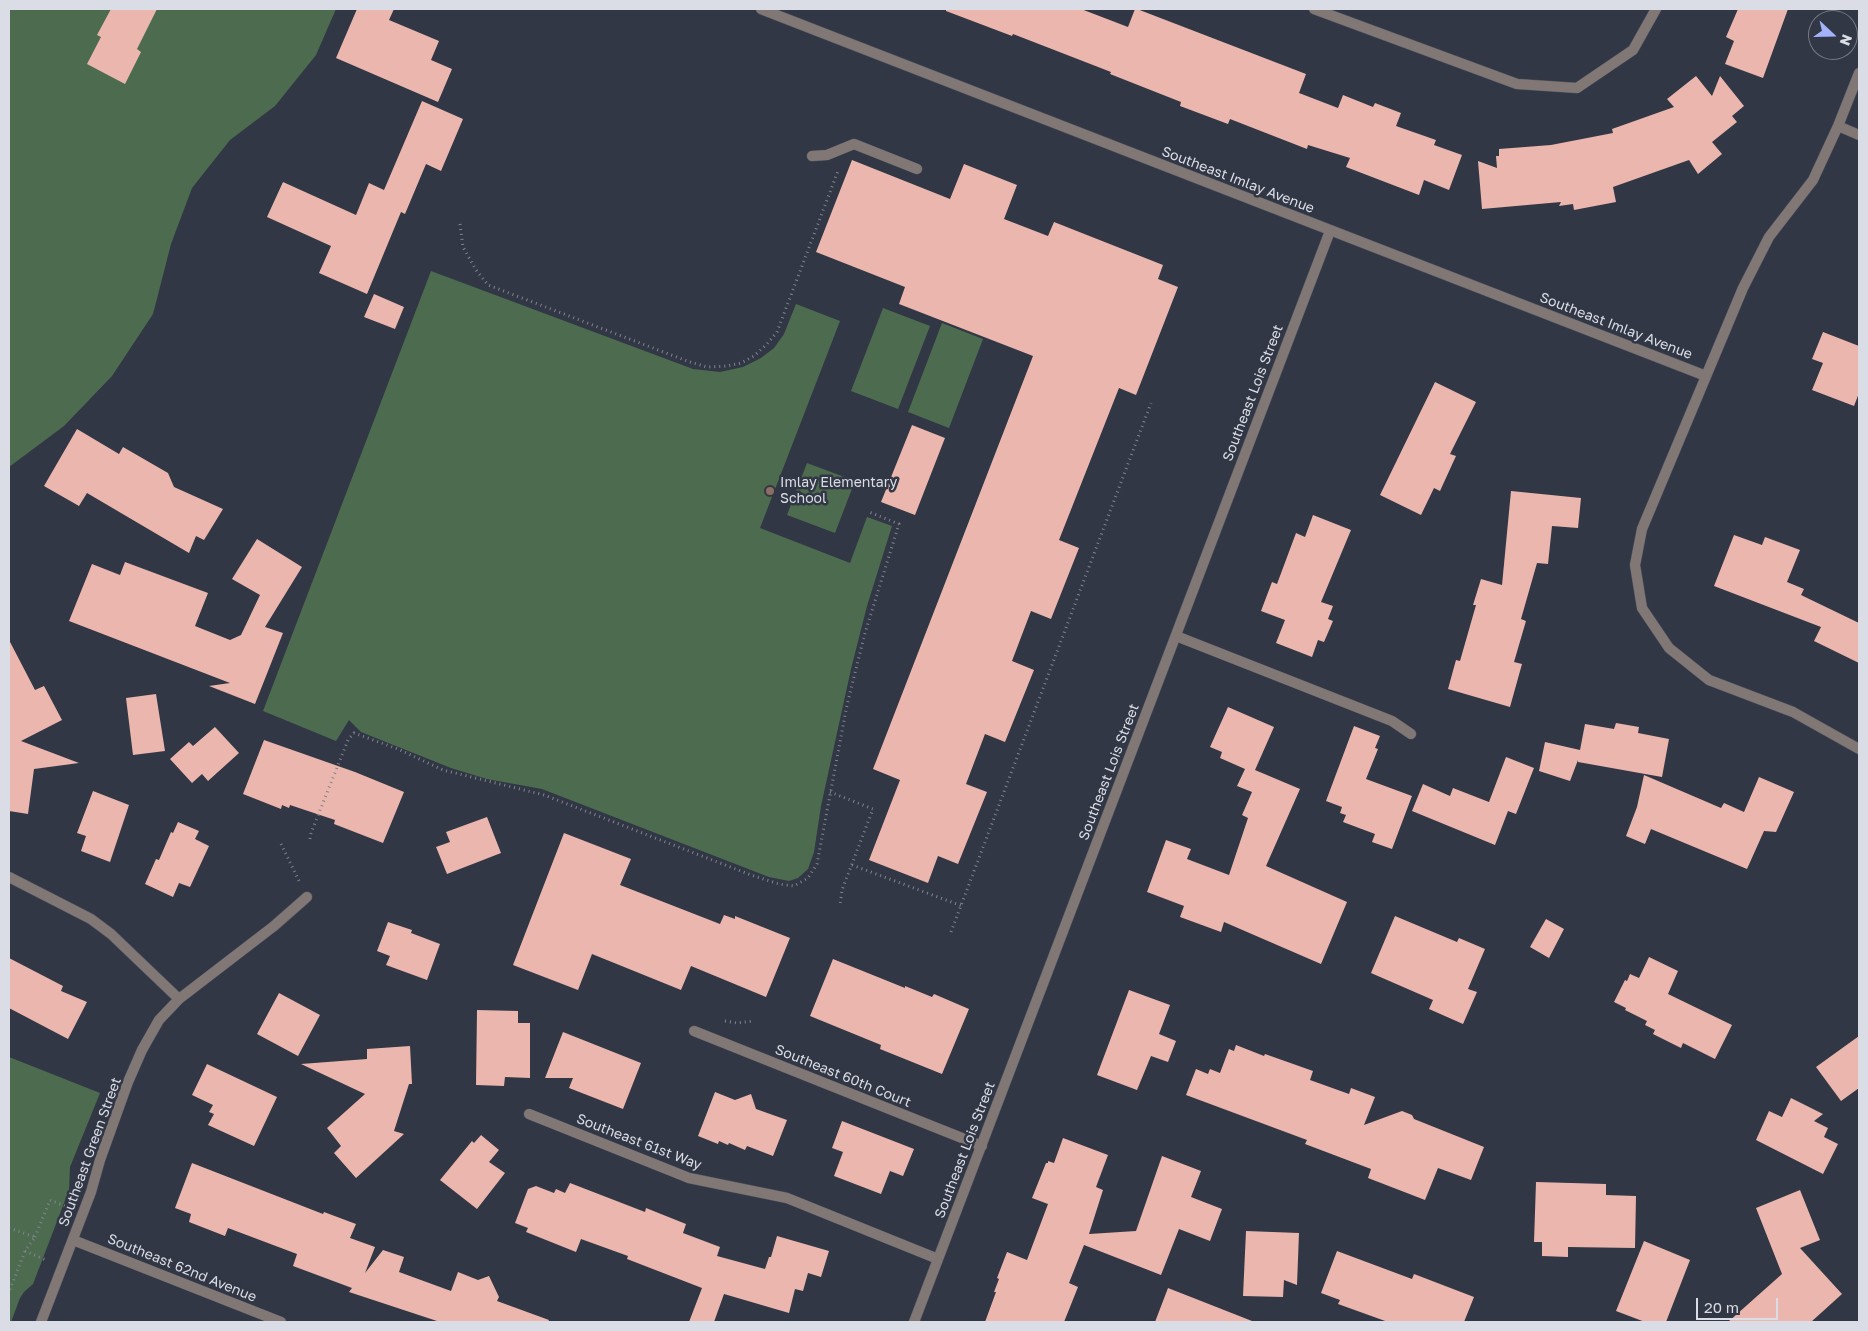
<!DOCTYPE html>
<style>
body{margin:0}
#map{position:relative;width:1868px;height:1331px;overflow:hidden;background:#323745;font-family:"Golos Text",sans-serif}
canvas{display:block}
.frame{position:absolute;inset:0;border:10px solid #dadde6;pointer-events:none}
.north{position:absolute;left:1808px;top:10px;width:50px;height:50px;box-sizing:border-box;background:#323745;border:1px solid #757985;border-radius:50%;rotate:111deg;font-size:14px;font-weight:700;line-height:20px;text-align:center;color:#dadde6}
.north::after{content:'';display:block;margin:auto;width:18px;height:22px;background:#a4b2fc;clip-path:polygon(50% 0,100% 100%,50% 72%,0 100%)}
.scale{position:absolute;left:1696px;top:1298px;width:82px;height:22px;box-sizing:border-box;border:2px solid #dadde6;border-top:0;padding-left:6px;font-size:15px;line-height:18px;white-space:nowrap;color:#dadde6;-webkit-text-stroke:4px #323745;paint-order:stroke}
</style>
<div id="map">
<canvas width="1868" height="1331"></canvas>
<div class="frame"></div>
<div class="north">N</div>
<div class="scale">20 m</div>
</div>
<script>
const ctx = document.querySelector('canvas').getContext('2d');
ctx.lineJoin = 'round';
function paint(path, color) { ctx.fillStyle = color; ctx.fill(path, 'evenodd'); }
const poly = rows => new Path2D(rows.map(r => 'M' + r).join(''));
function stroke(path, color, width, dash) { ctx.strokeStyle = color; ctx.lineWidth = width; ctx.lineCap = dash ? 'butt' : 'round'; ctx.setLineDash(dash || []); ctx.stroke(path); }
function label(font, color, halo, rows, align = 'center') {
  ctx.font = font + ' "Golos Text",sans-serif'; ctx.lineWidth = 5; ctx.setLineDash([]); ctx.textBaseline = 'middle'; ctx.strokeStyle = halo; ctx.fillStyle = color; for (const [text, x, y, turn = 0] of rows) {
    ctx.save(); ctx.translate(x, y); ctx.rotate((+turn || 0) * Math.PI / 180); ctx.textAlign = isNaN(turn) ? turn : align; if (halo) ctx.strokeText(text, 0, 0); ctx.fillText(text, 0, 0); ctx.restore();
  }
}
paint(poly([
 [9,9,336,9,316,55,275,106,230,140,192,188,171,244,153,314,112,376,64,426,9,467],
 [431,271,693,369,720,372,743,367,761,358,774,348,784,334,796,304,840,321,760,528,850,563,867,517,892,526,867,606,851,669,821,806,814,852,808,869,798,878,789,881,769,877,542,789,487,779,451,768,361,732,349,720,336,741,263,711],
 [883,308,930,326,898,409,851,391],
 [942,323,983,339,949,428,908,412],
 [807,463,855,481,835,533,787,515],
 [9,1057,100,1093,70,1167,69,1190,33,1284,24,1292,20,1298,11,1322,9,1322]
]), '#4d6c4f');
paint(poly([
 [111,9,157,9,137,49,141,52,125,84,87,64,101,37,97,35],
 [357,9,394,9,389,20,439,41,431,60,452,69,438,102,336,58],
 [946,9,1081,9,1128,27,1135,9,1137,9,1306,74,1299,93,1338,108,1343,95,1373,107,1375,103,1401,113,1396,126,1436,140,1434,145,1462,155,1449,190,1424,180,1419,195,1346,167,1350,158,1308,145,1307,149,1230,119,1228,124,1180,106,1181,102,1110,74,1111,72,1013,34,1012,36,946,11],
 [1738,9,1788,9,1763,78,1725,64,1734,41,1726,37],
 [1696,76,1712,96,1720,76,1744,106,1732,116,1737,122,1712,142,1722,154,1698,174,1689,160,1613,187,1616,202,1574,210,1573,204,1559,206,1561,202,1482,209,1478,161,1497,168,1496,156,1499,156,1499,149,1551,145,1613,133,1612,129,1674,107,1667,99],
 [422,101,463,119,441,171,426,164,405,214,401,212,367,294,319,273,331,246,267,217,283,182,356,215,369,183,384,190],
 [852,160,950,199,964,164,1017,185,1004,219,1048,236,1054,222,1163,265,1158,279,1178,287,1136,395,1119,388,1059,540,1079,548,1051,619,1031,611,1012,661,1034,670,1005,742,985,734,966,784,987,792,958,864,938,856,928,883,869,860,900,780,873,769,1033,356,899,304,905,287,816,252],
 [374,294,404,307,395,329,364,317],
 [1823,332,1859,346,1859,393,1854,406,1812,390,1823,363,1812,359],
 [1435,382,1476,402,1450,454,1456,456,1440,491,1434,488,1421,515,1380,495],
 [912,425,945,438,915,515,881,502],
 [77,429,119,454,123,447,168,473,174,487,223,509,204,540,196,536,189,553,87,493,79,506,44,486],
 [1511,491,1581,498,1578,528,1552,526,1548,564,1537,563,1521,619,1526,621,1514,662,1522,664,1510,707,1448,689,1456,660,1460,661,1476,605,1473,605,1481,579,1502,585],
 [1313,515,1351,530,1321,602,1333,606,1328,619,1333,621,1324,642,1318,640,1312,657,1276,643,1285,620,1261,611,1272,582,1277,584,1296,533,1305,537],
 [1734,535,1762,545,1765,537,1800,550,1787,582,1804,589,1801,595,1859,623,1859,663,1814,641,1821,627,1714,586],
 [257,539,302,567,265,627,283,633,255,704,209,686,230,683,69,621,92,564,120,575,125,562,208,593,195,626,230,640,241,635,260,595,232,579],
 [9,640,35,690,44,686,62,720,21,741,79,763,34,769,28,814,9,811],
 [156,694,165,751,133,755,126,698],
 [1228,707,1274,727,1255,770,1300,789,1266,866,1347,902,1321,964,1224,922,1221,932,1180,917,1184,906,1147,892,1166,840,1191,849,1187,859,1229,875,1248,818,1242,815,1252,792,1237,786,1245,769,1220,758,1222,752,1210,747],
 [1616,723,1639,727,1638,733,1669,739,1662,777,1578,762,1578,760,1570,781,1539,771,1545,742,1580,750,1585,724,1614,729],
 [1354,726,1380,736,1375,748,1378,749,1366,779,1412,796,1392,849,1372,842,1375,834,1343,822,1346,815,1340,813,1342,807,1326,801],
 [215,727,239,753,208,781,202,774,192,783,170,759,189,742,193,746],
 [264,740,355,772,404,792,383,843,334,824,335,820,290,805,289,808,282,805,281,809,243,794],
 [1506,757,1534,768,1516,814,1508,811,1495,845,1412,811,1423,784,1450,796,1453,788,1489,802],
 [1644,775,1721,808,1724,803,1744,812,1759,777,1794,792,1776,832,1764,831,1747,869,1651,829,1645,844,1626,836,1637,807],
 [93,791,129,805,110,862,81,851,86,836,77,833],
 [487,817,501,853,447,874,436,847,450,842,446,832],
 [178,822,199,831,195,839,209,846,190,887,179,883,173,897,145,884,156,859,159,860,171,832,173,833],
 [564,833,631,859,620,885,720,924,724,915,735,919,735,916,790,938,766,997,691,966,681,990,592,954,578,990,513,965],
 [1395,916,1457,942,1459,938,1485,949,1468,989,1477,992,1463,1024,1429,1009,1433,1000,1371,973],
 [1546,919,1564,929,1549,958,1530,947],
 [388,922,412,930,411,933,440,944,427,980,386,965,390,956,377,951],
 [1649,957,1678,971,1668,994,1732,1025,1715,1059,1683,1043,1681,1048,1653,1034,1655,1030,1645,1025,1647,1021,1625,1010,1626,1008,1614,1002,1625,980,1627,981,1630,974,1639,978],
 [9,958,63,986,61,991,87,1002,68,1039,9,1008],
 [833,959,905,988,905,986,932,997,934,994,969,1009,942,1074,880,1049,881,1045,810,1016],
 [1129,990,1170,1005,1159,1034,1176,1041,1168,1062,1151,1056,1137,1090,1097,1075],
 [279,993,320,1015,298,1056,257,1034],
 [477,1010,518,1011,518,1023,530,1023,530,1078,505,1077,504,1086,476,1085],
 [563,1032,641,1063,623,1109,569,1088,573,1078,545,1078],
 [1859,1036,1859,1088,1841,1101,1816,1067],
 [1236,1045,1264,1056,1265,1054,1313,1071,1310,1080,1349,1094,1351,1088,1375,1097,1364,1125,1402,1111,1412,1115,1414,1119,1484,1147,1471,1180,1438,1168,1425,1200,1368,1178,1371,1169,1305,1144,1307,1140,1186,1095,1196,1069,1208,1074,1210,1069,1220,1073,1229,1049,1234,1051],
 [410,1046,412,1084,409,1084,394,1131,404,1134,356,1178,334,1153,341,1146,327,1128,365,1094,301,1064,367,1059,367,1049],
 [207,1064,277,1097,254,1146,208,1125,214,1114,209,1112,213,1105,192,1095],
 [715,1092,735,1100,751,1094,756,1109,787,1120,773,1156,747,1146,745,1150,729,1143,728,1145,719,1141,718,1144,698,1136],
 [1791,1098,1823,1114,1814,1121,1828,1128,1824,1137,1838,1144,1823,1174,1756,1140,1769,1111,1782,1117],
 [842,1121,914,1149,903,1176,890,1171,881,1194,834,1176,843,1152,832,1148],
 [481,1135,499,1150,489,1162,505,1173,477,1209,440,1180,472,1141,474,1143],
 [1063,1138,1108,1155,1096,1187,1103,1190,1089,1234,1136,1231,1162,1156,1201,1171,1191,1197,1222,1209,1210,1241,1179,1229,1161,1275,1084,1245,1069,1283,1078,1287,1064,1322,985,1322,996,1292,994,1292,999,1279,997,1278,1007,1252,1027,1260,1048,1204,1032,1198,1046,1163,1048,1163,1048,1161,1054,1163],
 [192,1163,323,1214,324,1212,356,1224,350,1238,375,1247,365,1273,383,1250,404,1257,399,1272,451,1291,458,1272,478,1280,489,1276,499,1297,497,1301,549,1320,548,1322,440,1322,349,1292,352,1288,293,1266,297,1254,228,1228,225,1236,189,1222,191,1214,175,1208],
 [1536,1182,1606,1184,1606,1195,1636,1196,1635,1248,1568,1247,1568,1257,1542,1256,1542,1242,1534,1242],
 [570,1183,645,1212,646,1208,686,1224,683,1233,720,1247,717,1256,765,1269,769,1257,771,1257,777,1236,829,1251,821,1277,808,1273,803,1291,795,1289,789,1313,724,1294,714,1322,689,1322,702,1288,627,1259,628,1256,581,1239,576,1252,526,1232,528,1228,515,1223,528,1189,536,1186,554,1193,556,1189,565,1193],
 [1800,1190,1820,1240,1800,1248,1842,1294,1811,1322,1728,1322,1782,1274,1756,1208],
 [1246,1231,1299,1233,1297,1285,1284,1280,1283,1297,1243,1296],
 [1644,1241,1690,1260,1666,1322,1645,1322,1616,1311],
 [1337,1251,1412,1279,1414,1274,1474,1297,1464,1322,1388,1322,1338,1304,1340,1300,1321,1293],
 [1168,1288,1252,1321,1252,1322,1155,1322]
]), '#ebb6ae');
const service = poly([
 [812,156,827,155,854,144,917,169],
 [1176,636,1392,721,1411,734]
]);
const minor = poly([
 [761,9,1706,376],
 [1314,9,1517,84,1577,88,1633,50,1656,9],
 [1859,73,1838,126,1813,180,1769,237,1743,288,1642,529,1635,565,1642,608,1669,648,1709,680,1793,712,1859,749],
 [1838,126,1859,135],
 [9,877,91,919,111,934,179,999],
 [694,1031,982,1146],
 [529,1114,689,1178,787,1198,938,1259],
 [73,1240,281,1322],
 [41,1322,91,1192,100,1160,128,1082,142,1050,159,1020,179,999,274,926,307,897],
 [914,1322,1330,231]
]);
stroke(service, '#505562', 11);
stroke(minor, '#505562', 11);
stroke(poly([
 [460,224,463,247,476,270,488,285,687,361,707,367,727,366,741,363,754,356,767,344,777,332,838,171],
 [830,792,873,809,842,890,840,906],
 [310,839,311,833,348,740,354,733,398,749,443,770,544,795,751,875,779,884,794,886,808,878,817,864,847,705,865,633,899,524,869,512],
 [281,844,299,881],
 [852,865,962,906],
 [951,932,1151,403],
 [725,1021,737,1023,754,1021],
 [9,1228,35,1237,25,1251,9,1292],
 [35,1237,50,1200,65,1206],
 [25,1251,46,1260]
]), '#80848f', 3, [1, 4]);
stroke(service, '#817875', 10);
stroke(minor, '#817875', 10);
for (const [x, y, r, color] of [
 [770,491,5,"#8d6e63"]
]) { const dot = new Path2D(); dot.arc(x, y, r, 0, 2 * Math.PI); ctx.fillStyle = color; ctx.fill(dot); stroke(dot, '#323745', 2); }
label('14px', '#dadde6', '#323745', [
 ["Southeast Imlay Avenue",1238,180,21],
 ["Southeast Imlay Avenue",1616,326,21],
 ["Southeast Lois Street",1253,393,-69],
 ["Southeast Lois Street",1109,772,-69],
 ["Southeast 60th Court",843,1076,22],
 ["Southeast 61st Way",639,1142,21],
 ["Southeast Lois Street",965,1150,-69],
 ["Southeast Green Street",90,1152,-70],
 ["Southeast 62nd Avenue",182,1268,22]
]);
label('14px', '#dadde6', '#323745', [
 ["Imlay Elementary",780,483],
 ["School",780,499]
], 'left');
</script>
